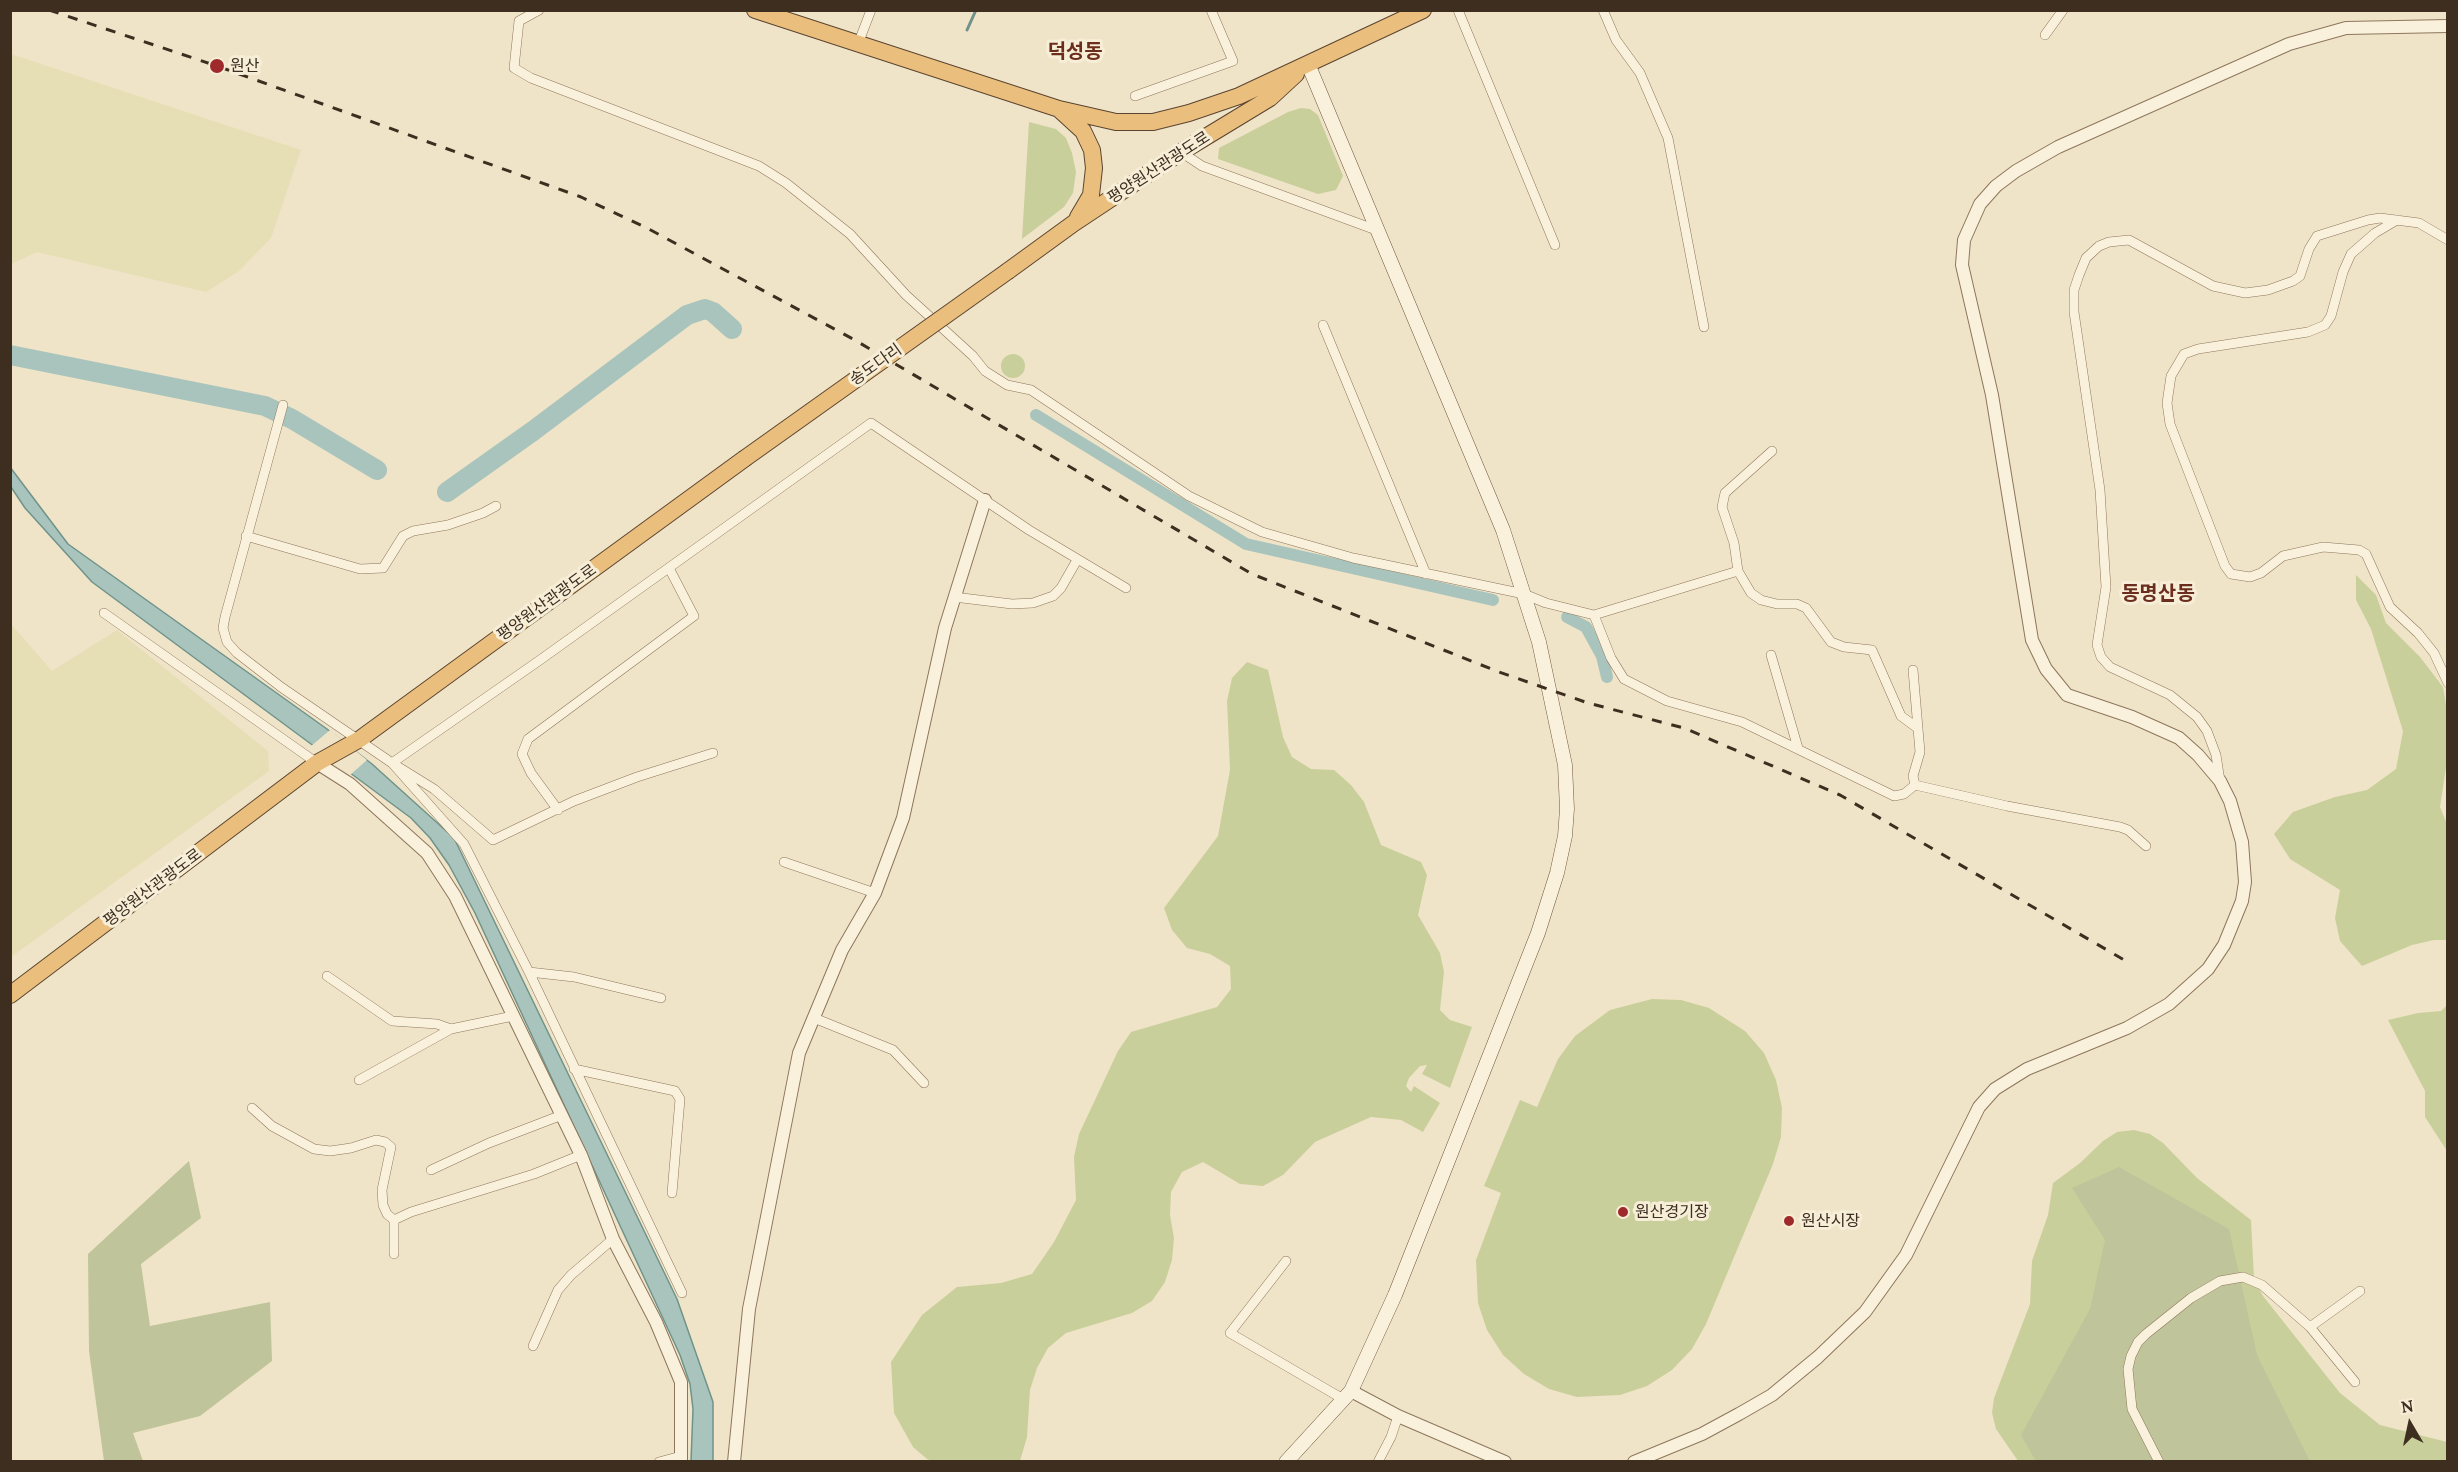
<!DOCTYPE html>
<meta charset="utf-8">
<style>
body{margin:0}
#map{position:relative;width:2458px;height:1472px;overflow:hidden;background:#f0e4c8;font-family:Lora,serif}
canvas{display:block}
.frame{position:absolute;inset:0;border:12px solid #3d2e20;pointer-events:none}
.north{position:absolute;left:2380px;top:1394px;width:60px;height:60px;-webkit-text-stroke:4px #f7eed8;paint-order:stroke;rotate:351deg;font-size:16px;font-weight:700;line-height:24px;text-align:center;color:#3d2e20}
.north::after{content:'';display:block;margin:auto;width:21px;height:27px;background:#3d2e20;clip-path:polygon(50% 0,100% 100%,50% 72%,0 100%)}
</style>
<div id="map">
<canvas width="2458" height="1472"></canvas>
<div class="frame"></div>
<div class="north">N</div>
</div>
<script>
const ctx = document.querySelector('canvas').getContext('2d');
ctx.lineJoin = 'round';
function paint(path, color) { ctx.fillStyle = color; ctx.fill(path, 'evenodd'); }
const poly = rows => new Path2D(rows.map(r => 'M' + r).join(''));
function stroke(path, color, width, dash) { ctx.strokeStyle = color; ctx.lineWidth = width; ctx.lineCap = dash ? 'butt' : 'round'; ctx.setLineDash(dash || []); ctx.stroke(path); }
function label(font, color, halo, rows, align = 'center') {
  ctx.font = font + ' Lora,"Noto Sans KR",serif'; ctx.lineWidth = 6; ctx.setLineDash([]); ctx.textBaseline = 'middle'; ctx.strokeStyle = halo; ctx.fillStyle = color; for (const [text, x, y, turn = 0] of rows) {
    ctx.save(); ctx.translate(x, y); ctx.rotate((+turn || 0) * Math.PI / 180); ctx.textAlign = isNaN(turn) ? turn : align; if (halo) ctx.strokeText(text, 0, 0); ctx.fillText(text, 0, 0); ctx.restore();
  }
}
paint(poly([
 [11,54,301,150,271,238,239,271,206,292,37,252,11,264],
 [10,623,52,671,117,630,268,751,269,771,11,957]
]), '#e6deb5');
paint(poly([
 [1301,108,1310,109,1318,115,1343,176,1336,190,1318,194,1218,159,1219,148,1288,112],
 [1029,122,1056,129,1066,138,1072,153,1076,172,1073,193,1064,207,1022,239],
 '1001 366a12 12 0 1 1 24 0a12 12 0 1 1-24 0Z',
 [2356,575,2376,595,2386,623,2420,657,2443,687,2448,717,2447,761,2440,807,2447,824,2447,940,2434,940,2412,945,2362,966,2340,941,2335,918,2340,890,2290,859,2274,834,2293,812,2335,797,2367,790,2396,769,2403,731,2371,629,2356,600],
 [1247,662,1268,670,1283,737,1292,757,1311,769,1334,770,1351,785,1364,802,1381,845,1421,862,1427,875,1418,915,1440,953,1444,972,1440,1010,1450,1020,1472,1027,1450,1088,1422,1074,1427,1065,1420,1066,1409,1078,1406,1086,1411,1092,1414,1086,1440,1103,1423,1132,1401,1120,1371,1117,1315,1142,1283,1175,1263,1186,1240,1184,1203,1162,1182,1172,1171,1192,1170,1215,1174,1238,1172,1260,1165,1282,1152,1301,1132,1313,1066,1333,1048,1348,1037,1368,1030,1390,1027,1437,1020,1461,935,1462,927,1459,913,1447,894,1413,891,1362,922,1315,957,1287,1001,1283,1032,1274,1054,1242,1076,1200,1074,1157,1079,1134,1118,1051,1131,1032,1217,1007,1231,989,1230,966,1210,954,1187,948,1172,930,1164,908,1218,836,1230,770,1227,701,1232,678],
 [1652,999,1681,1000,1709,1008,1745,1031,1764,1053,1776,1080,1782,1108,1781,1137,1773,1164,1706,1324,1692,1349,1672,1370,1647,1386,1620,1395,1577,1397,1549,1389,1524,1374,1503,1355,1487,1330,1478,1303,1476,1260,1501,1193,1484,1186,1520,1100,1537,1107,1558,1059,1575,1036,1610,1010],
 [2447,1005,2447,1151,2425,1117,2425,1091,2388,1020,2418,1013,2441,1011],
 [2134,1130,2150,1134,2163,1143,2197,1178,2251,1220,2254,1279,2263,1296,2340,1393,2380,1425,2447,1442,2447,1461,2018,1461,1996,1429,1992,1413,1994,1398,2030,1304,2032,1261,2048,1215,2053,1183,2080,1163,2103,1141,2117,1132]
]), '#c9cf9b');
paint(poly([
 [189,1161,201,1218,141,1264,150,1326,270,1302,272,1361,200,1416,133,1433,143,1461,104,1461,89,1351,88,1254],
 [2119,1167,2229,1229,2257,1355,2310,1461,2036,1461,2021,1435,2090,1309,2105,1240,2072,1188]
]), '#bfc49a');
const water = poly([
 [10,467,68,544,327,729,372,764,454,838,677,1299,713,1402,713,1461,691,1461,693,1409,690,1384,680,1355,475,913,449,865,430,838,411,818,92,582,25,508,11,487,10,467]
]);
paint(water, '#a9c4bc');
stroke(water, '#6f938a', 1.5);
paint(poly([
 [330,730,367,760,349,776,310,747]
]), '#f0e4c8');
stroke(poly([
 [967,30,976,10]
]), '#6f938a', 3);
stroke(poly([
 [1036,415,1246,544,1493,600],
 [1567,617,1586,627,1602,656,1607,677]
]), '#a9c4bc', 12);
stroke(poly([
 [10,355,265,406,292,419,377,470],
 [447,492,533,431,687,315,705,309,713,312,732,329]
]), '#a9c4bc', 20);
const minor = poly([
 [539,10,519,21,514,68,531,78,759,166,786,183,850,234,906,295,973,356,985,371,1007,385,1031,390,1189,496,1262,532,1353,558,1524,594,1546,603,1594,615,1738,571],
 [1458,10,1555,245],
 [1603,10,1616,40,1640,73,1668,138,1704,327],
 [2045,35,2063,10],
 [858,44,871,10],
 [1135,96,1233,61,1211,10],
 [1181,152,1202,166,1379,231],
 [2397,220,2375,233,2351,254,2343,272,2331,316,2325,325,2308,332,2198,349,2184,354,2171,376,2167,403,2170,424,2225,566,2231,574,2250,577,2261,573,2283,556,2323,547,2359,550,2366,554,2390,607,2418,633,2434,653,2448,683],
 [1323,325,1426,574],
 [283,405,225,617,223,628,227,642,237,653,281,687,392,763,464,844,529,972,682,1293],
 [1772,451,1725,493,1722,507,1734,543,1738,571,1751,593,1761,600,1777,604,1797,604,1806,608,1831,642,1844,647,1872,650,1901,716,1916,727],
 [246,536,360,569,383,568,403,536,413,531,448,525,483,513,496,506],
 [954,597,1012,604,1033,603,1053,596,1061,588,1077,560],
 [104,613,317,763],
 [1594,615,1611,658,1624,679,1667,701,1742,722,1894,796,1904,794,1915,785,1913,776,1920,752,1913,670],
 [1771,655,1798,748],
 [713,753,637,777,574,801,493,840,434,789,392,763,540,660,871,423,1029,530,1126,588],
 [2220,781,2216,755,2207,731,2197,717,2170,695,2110,667,2101,657,2097,645,2106,587,2100,490,2074,312,2074,290,2079,275,2086,258,2099,246,2109,242,2129,240,2213,286,2245,293,2268,290,2293,281,2300,276,2309,249,2317,236,2368,220,2380,218,2419,223,2448,240],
 [1915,785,2007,806,2120,827,2128,830,2146,846],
 [558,810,531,773,522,754,528,739,694,616,669,568],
 [784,862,875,893],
 [529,972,574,977,661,998],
 [327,976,392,1021,437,1024,451,1029],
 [814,1018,893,1050,924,1083],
 [574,1069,675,1091,680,1099,672,1193],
 [359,1080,451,1029,513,1016],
 [252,1108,272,1126,314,1149,330,1151,351,1148,376,1140,385,1142,391,1147,382,1190,383,1205,387,1214,394,1220,394,1254],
 [431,1170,489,1143,562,1115],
 [394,1220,411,1212,534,1174,581,1155],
 [1286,1261,1230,1333,1343,1399],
 [2310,1327,2360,1291],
 [533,1346,558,1290,571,1275,613,1239],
 [659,1462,681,1456],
 [1378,1462,1391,1437,1398,1416],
 [2159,1462,2132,1409,2128,1369,2131,1356,2138,1342,2146,1334,2191,1298,2220,1281,2243,1277,2262,1285,2310,1327,2355,1382]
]);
const tertiary = poly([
 [317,763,350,784,427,853,455,896,581,1155,613,1239,656,1322,681,1382,681,1462],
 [1351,1391,1398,1416,1505,1462],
 [734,1462,749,1309,799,1053,842,950,875,893,903,818,945,628,985,500],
 [1634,1462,1702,1434,1739,1414,1772,1395,1818,1357,1865,1312,1906,1255,1979,1107,1995,1089,2027,1069,2127,1028,2169,1004,2208,969,2224,945,2242,901,2245,882,2242,842,2230,801,2220,781,2198,755,2179,738,2132,717,2067,695,2046,669,2032,640,1992,395,1962,265,1964,240,1980,204,1996,186,2016,171,2058,147,2289,44,2346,28,2448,26]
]);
const secondary = poly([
 [1286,1462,1351,1391,1395,1295,1538,933,1557,873,1565,836,1567,809,1565,765,1539,642,1503,530,1308,64]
]);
const trunk = poly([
 [755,10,1059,109,1116,122,1153,122,1189,113,1239,96,1423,10],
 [1059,109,1083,131,1092,150,1094,168,1091,195,1078,217],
 [1008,271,1074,223,1181,152,1270,98,1296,74],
 [10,995,317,763,360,739,744,459]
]);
stroke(minor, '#8d765c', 10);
stroke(tertiary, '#8d765c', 14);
stroke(secondary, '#6f573f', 15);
stroke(trunk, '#5b4430', 18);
stroke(minor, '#faf1dc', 9);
stroke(tertiary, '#faf1dc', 12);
stroke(secondary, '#faf1dc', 14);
stroke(trunk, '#eabe7c', 16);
stroke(poly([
 [49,10,217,66,581,197,645,227,853,339,1252,574,1499,672,1588,703,1684,728,1840,795,2126,961]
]), '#3d2e20', 3, [10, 10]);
const trunkBridge = poly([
 [744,459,1008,271]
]);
stroke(trunkBridge, '#5b4430', 18, []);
stroke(trunkBridge, '#eabe7c', 16);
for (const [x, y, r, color] of [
 [217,66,8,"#9e2a2b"],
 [1623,1212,6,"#9e2a2b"],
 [1789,1221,6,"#9e2a2b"]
]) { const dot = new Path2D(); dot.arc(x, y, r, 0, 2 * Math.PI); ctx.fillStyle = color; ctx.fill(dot); stroke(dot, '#f7eed8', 2); }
label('16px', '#3d2e20', '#f7eed8', [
 ["원산",230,66],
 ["원산경기장",1635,1212],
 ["원산시장",1801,1221]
], 'left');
label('16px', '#3d2e20', '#f7eed8', [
 ["평양원산관광도로",1159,168,-33],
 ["송도다리",876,365,-35],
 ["평양원산관광도로",547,603,-36],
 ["평양원산관광도로",153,888,-37]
]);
label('bold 20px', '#6b2e1e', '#f7eed8', [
 ["덕성동",1075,52],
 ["동명산동",2158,594]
]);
</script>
